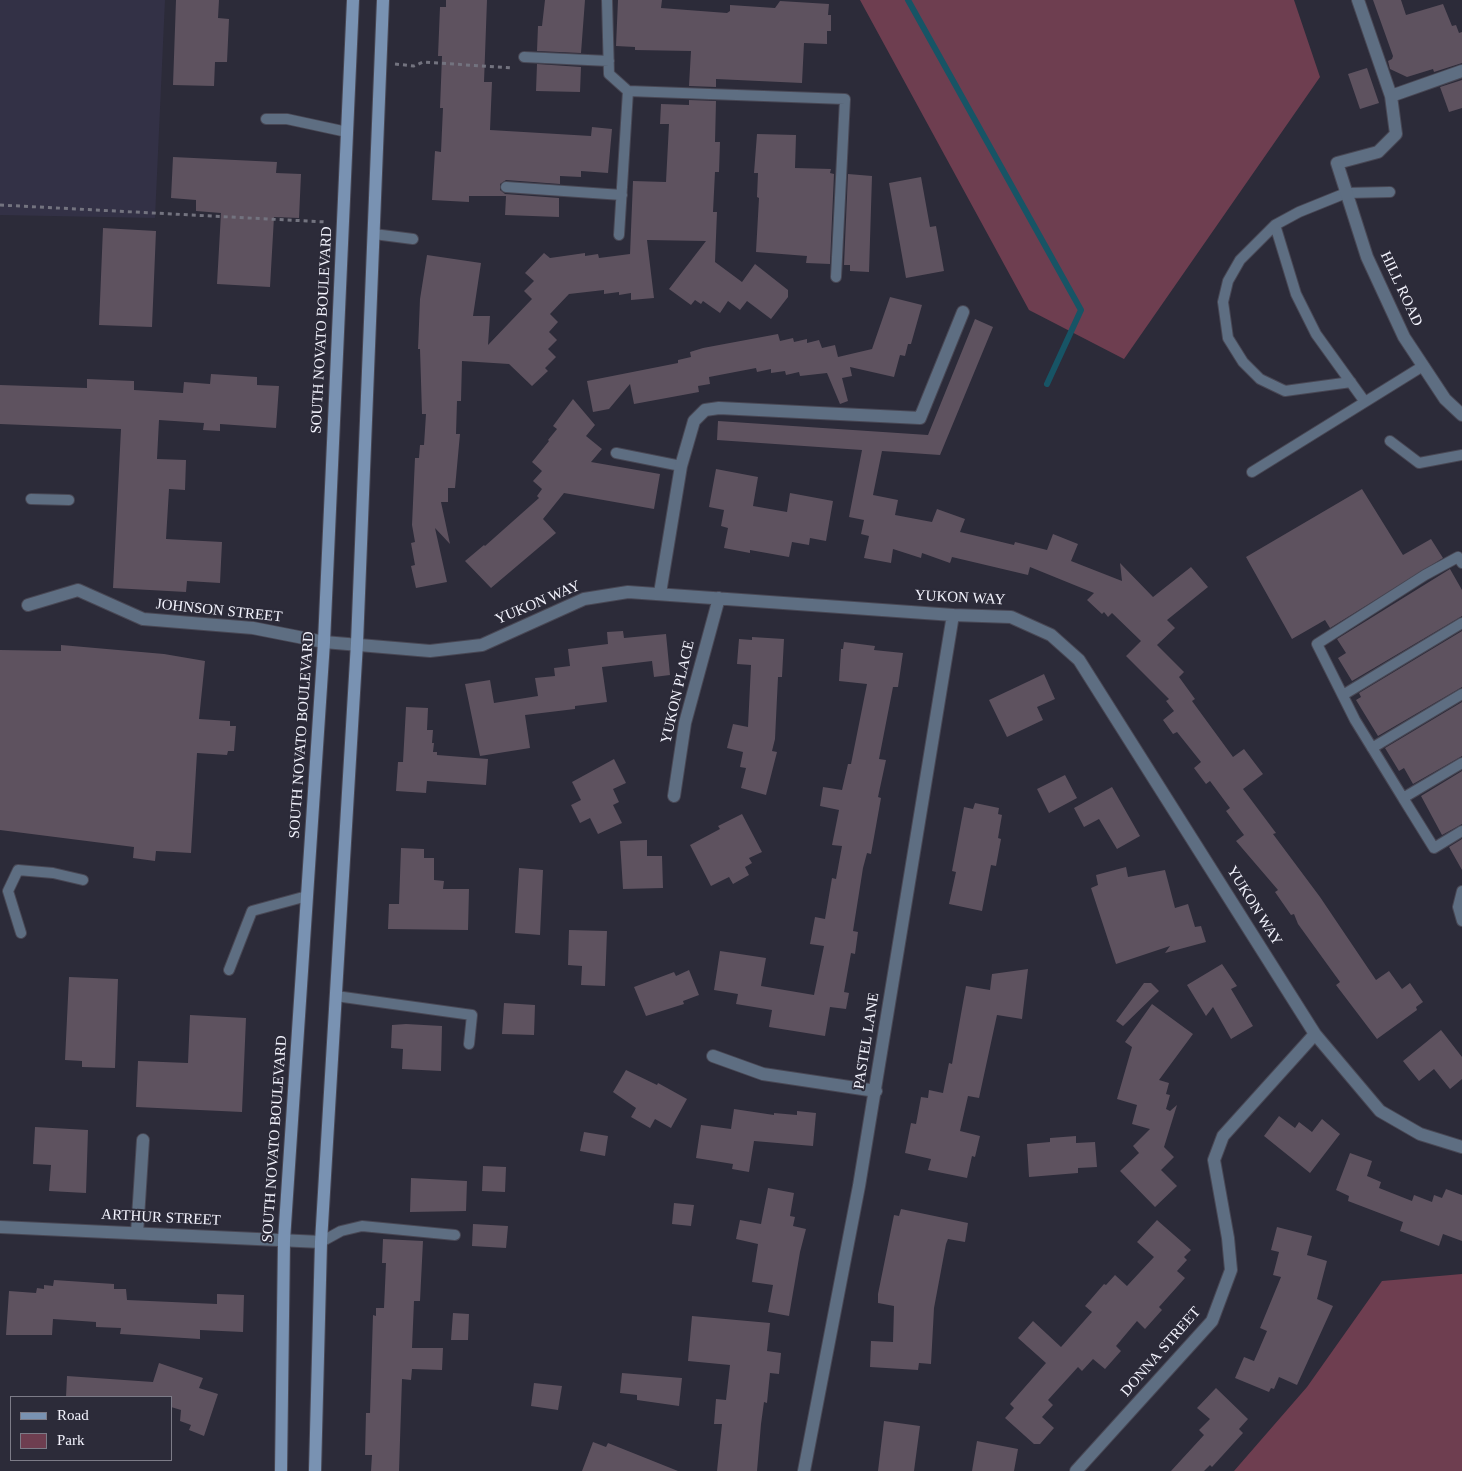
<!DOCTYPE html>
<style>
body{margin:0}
#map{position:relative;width:1462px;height:1471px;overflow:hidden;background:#2c2b39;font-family:Georgia,serif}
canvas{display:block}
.legend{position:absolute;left:10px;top:1396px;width:162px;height:65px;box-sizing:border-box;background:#2c2b39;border:1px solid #7c7b87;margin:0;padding:6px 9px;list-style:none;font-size:15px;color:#f3f3fd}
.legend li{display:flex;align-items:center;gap:10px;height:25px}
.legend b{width:25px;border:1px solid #7c7b87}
</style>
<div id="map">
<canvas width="1462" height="1471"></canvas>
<ul class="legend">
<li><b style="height:6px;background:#7992b2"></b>Road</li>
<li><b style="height:14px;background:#6e3e50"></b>Park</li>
</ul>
</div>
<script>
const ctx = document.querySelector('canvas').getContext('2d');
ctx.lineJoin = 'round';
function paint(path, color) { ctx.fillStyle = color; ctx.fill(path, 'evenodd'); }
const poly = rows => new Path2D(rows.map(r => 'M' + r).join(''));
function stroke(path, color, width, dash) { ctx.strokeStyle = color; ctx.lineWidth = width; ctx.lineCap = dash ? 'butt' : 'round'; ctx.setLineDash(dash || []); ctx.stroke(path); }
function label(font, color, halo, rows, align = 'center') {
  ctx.font = font + ' Georgia,serif'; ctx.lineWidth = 4; ctx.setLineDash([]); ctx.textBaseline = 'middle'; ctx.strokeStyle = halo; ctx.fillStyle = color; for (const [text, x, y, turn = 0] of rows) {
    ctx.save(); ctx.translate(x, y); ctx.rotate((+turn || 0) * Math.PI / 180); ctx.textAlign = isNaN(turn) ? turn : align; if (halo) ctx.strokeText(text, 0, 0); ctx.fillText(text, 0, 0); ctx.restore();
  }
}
paint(poly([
 [0,0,165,0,155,218,0,215]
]), '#333146');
paint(poly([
 [860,0,1294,0,1320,77,1124,359,1029,310],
 [1462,1274,1462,1471,1234,1471,1307,1387,1382,1281]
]), '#6e3e50');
stroke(poly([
 [908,0,1081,310,1047,384]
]), '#175465', 6);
paint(poly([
 [176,0,219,0,218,18,229,19,227,62,215,62,214,86,173,85],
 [446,0,487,0,484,82,492,82,490,130,591,136,592,127,612,129,608,173,581,171,581,177,560,176,560,184,506,180,500,184,500,190,505,194,559,198,559,217,505,215,506,196,469,196,469,202,432,200,435,151,441,152,443,108,440,108,442,56,438,56,440,7,446,7],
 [545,0,585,0,581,53,537,51,538,26,542,26],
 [618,0,662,0,661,8,727,13,730,11,730,5,775,8,780,1,829,4,828,15,831,15,831,31,827,31,827,44,804,43,802,83,716,79,716,87,689,86,691,51,635,50,635,47,616,46],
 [1373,0,1401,0,1406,15,1443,4,1452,26,1456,25,1459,33,1462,32,1462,63,1434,72,1433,69,1407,77,1390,69,1388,61,1392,59,1393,56],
 [537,64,581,67,580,92,536,91],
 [1367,68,1379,103,1360,109,1348,74],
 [1462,80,1462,108,1449,112,1440,87],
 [689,100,716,101,715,142,720,142,719,172,715,172,713,212,717,212,715,262,742,282,755,264,788,290,788,297,771,319,747,301,740,310,728,301,720,313,703,301,701,304,695,300,691,305,669,289,706,241,647,240,654,298,631,300,631,293,619,295,619,292,604,294,604,290,569,294,550,314,558,322,549,332,557,340,548,349,556,357,545,368,548,371,532,386,509,364,462,361,461,401,457,401,456,434,460,434,455,488,448,488,448,502,441,502,450,544,435,528,447,582,416,588,411,566,415,565,411,543,415,542,412,525,415,458,419,458,420,445,424,445,426,414,422,414,420,349,418,349,420,299,427,255,481,263,473,316,490,316,488,345,532,299,524,291,534,281,525,273,544,253,550,258,585,253,585,256,598,254,599,258,630,254,633,181,666,182,669,124,660,124,661,104,689,105],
 [757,134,796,135,795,168,831,169,830,173,834,174,830,264,806,263,807,256,756,252,759,198,757,197,758,173,754,173],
 [173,157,277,162,276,173,301,174,299,218,274,217,270,287,217,284,221,213,196,211,196,200,171,198],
 [848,174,872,176,869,272,850,271,850,265,844,265],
 [921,177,930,227,936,226,944,271,906,278,889,183],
 [103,228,156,231,152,327,99,325],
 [890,297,922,305,911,344,908,344,905,356,900,355,894,377,850,367,852,376,842,378,848,401,840,404,827,373,800,376,799,372,786,375,785,371,771,373,771,369,757,372,756,368,709,377,710,384,698,386,699,392,634,404,630,384,609,409,593,412,587,381,678,363,678,360,691,357,690,352,703,348,778,334,780,341,793,338,794,342,807,339,807,343,819,340,822,348,835,345,838,357,872,349],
 [975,319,993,327,940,455,882,451,873,495,898,500,895,515,932,522,937,509,965,519,960,532,1014,545,1015,542,1047,550,1053,534,1078,544,1071,561,1122,581,1120,563,1153,597,1191,567,1208,587,1167,620,1175,628,1157,645,1184,672,1179,677,1195,699,1192,701,1233,757,1244,749,1263,774,1243,789,1276,833,1273,834,1320,897,1376,980,1389,971,1402,989,1410,983,1423,1002,1416,1007,1417,1010,1377,1039,1336,985,1340,982,1298,924,1294,914,1291,915,1275,892,1278,890,1236,841,1244,835,1226,811,1230,808,1210,781,1206,784,1194,768,1201,762,1177,732,1173,734,1163,720,1174,711,1166,701,1169,699,1126,656,1141,641,1112,613,1108,617,1104,612,1102,614,1087,600,1094,593,1030,567,1028,575,952,557,950,563,922,553,921,558,893,549,891,563,864,558,869,536,861,534,864,520,849,517,862,450,717,440,718,421,928,435],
 [211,374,257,377,257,385,279,386,276,428,220,424,220,431,203,430,204,423,159,420,157,459,186,460,185,490,169,489,166,539,222,542,220,583,187,581,186,592,113,588,121,429,0,424,0,385,87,388,87,379,134,381,134,390,183,393,184,382,210,384],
 [573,399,595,425,586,436,602,449,591,462,660,474,654,509,564,493,543,519,556,533,491,588,465,561,484,545,485,546,539,498,537,496,542,489,533,481,542,471,532,462,549,441,548,440,557,429,553,426],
 [716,469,758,477,753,506,787,512,790,493,833,501,826,541,810,538,809,545,792,542,789,557,750,550,750,553,724,548,728,528,721,526,724,510,709,507],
 [1362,489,1403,555,1431,539,1443,558,1330,628,1325,620,1292,639,1246,557],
 [1450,569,1462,590,1462,616,1352,681,1338,658,1346,653,1337,639],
 [623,631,624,638,666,634,670,675,654,677,652,661,602,667,607,702,575,706,575,709,525,715,530,748,480,756,465,684,490,680,494,703,538,696,535,678,555,676,554,668,570,666,568,649,608,644,607,632],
 [1462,631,1462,687,1378,736,1356,700,1361,697,1359,693],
 [752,637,784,639,782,677,778,677,775,739,772,751,777,752,766,795,741,788,746,768,740,767,743,752,727,748,733,724,748,727,751,665,737,664,739,639,752,640],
 [844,642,875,646,874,650,903,653,898,687,893,687,879,759,886,760,878,797,881,798,871,854,867,853,863,868,853,931,858,932,855,954,851,953,844,992,849,993,846,1009,830,1007,825,1036,769,1027,772,1010,736,1004,738,994,714,990,720,951,766,958,761,986,814,995,824,946,810,944,815,917,825,919,832,878,836,879,842,846,832,845,839,810,820,806,823,787,842,790,848,764,851,764,867,684,839,681,841,649,843,649],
 [61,645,164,654,205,661,199,719,230,721,230,726,236,726,234,751,228,751,227,755,197,753,191,853,156,851,155,861,133,858,134,847,0,830,0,650,61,651],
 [1044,674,1055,699,1037,707,1043,720,1007,737,989,700],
 [1462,702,1462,756,1413,784,1404,768,1399,771,1385,748],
 [406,707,428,708,427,730,433,730,432,743,434,743,433,752,437,752,437,755,488,759,486,785,427,781,426,793,396,791,398,762,403,762],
 [614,759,626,783,613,789,619,802,613,805,622,823,598,834,590,818,580,823,571,805,581,800,572,782],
 [1462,771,1462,824,1442,835,1421,796],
 [1065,775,1077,798,1049,813,1037,789],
 [1112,787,1140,836,1117,849,1099,819,1084,827,1074,808],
 [975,803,999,808,998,814,1002,815,998,838,1001,839,996,866,991,865,982,911,949,904,956,872,952,871,964,807,973,809],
 [742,814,762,852,749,858,752,863,745,867,749,875,733,884,729,877,711,886,690,845,720,829,718,826],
 [1462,839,1462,870,1449,847],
 [647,840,647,856,662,856,663,888,623,889,620,841],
 [401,848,424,849,424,858,434,858,434,880,444,881,443,889,469,889,468,930,388,929,389,904,399,904],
 [1126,867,1128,877,1165,870,1175,908,1188,904,1195,927,1201,926,1206,942,1165,953,1170,946,1116,964,1091,888,1098,885,1096,875],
 [519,868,543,870,540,935,515,933],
 [569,930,607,931,605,986,581,985,582,966,568,965],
 [1222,964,1237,986,1231,989,1253,1026,1231,1039,1213,1007,1206,1016,1187,985],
 [1028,969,1022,1019,997,1015,979,1098,968,1096,960,1131,980,1136,975,1157,972,1156,967,1178,928,1170,931,1159,905,1153,911,1123,916,1124,921,1097,928,1098,929,1090,943,1093,949,1063,952,1064,966,986,990,990,992,974],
 [689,970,699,995,683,1001,684,1004,646,1016,634,987,674,972,676,976],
 [69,977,118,979,115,1068,82,1067,82,1061,65,1060],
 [1144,983,1151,983,1159,991,1123,1026,1116,1021],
 [504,1003,535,1005,534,1035,502,1034],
 [1152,1004,1193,1034,1159,1080,1169,1083,1166,1094,1170,1095,1166,1109,1170,1111,1177,1105,1164,1147,1174,1157,1161,1170,1177,1186,1155,1207,1120,1171,1139,1153,1133,1146,1150,1129,1132,1124,1137,1105,1117,1099,1132,1047,1125,1042],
 [190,1015,246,1018,242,1112,136,1107,138,1061,188,1063],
 [406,1024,442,1026,441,1071,402,1069,403,1049,391,1048,392,1025],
 [1441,1030,1462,1057,1462,1079,1450,1089,1434,1069,1419,1081,1403,1061],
 [626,1070,657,1085,658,1083,687,1099,671,1128,655,1119,650,1128,631,1117,636,1108,613,1092],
 [734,1109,774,1115,774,1113,797,1115,797,1111,816,1113,813,1146,754,1141,749,1172,732,1169,733,1164,696,1158,701,1125,731,1129],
 [1279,1116,1295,1128,1299,1122,1312,1132,1322,1119,1340,1134,1310,1173,1264,1136],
 [35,1127,88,1130,86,1193,49,1191,51,1165,33,1164],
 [584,1132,608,1136,605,1156,580,1151],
 [1076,1136,1076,1143,1095,1142,1097,1167,1078,1168,1078,1173,1029,1177,1027,1144,1050,1142,1050,1138],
 [1350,1153,1372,1161,1367,1176,1381,1182,1379,1188,1412,1201,1414,1195,1432,1202,1434,1195,1442,1198,1446,1189,1462,1195,1462,1241,1443,1234,1439,1246,1400,1231,1403,1222,1348,1201,1349,1196,1336,1190],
 [483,1166,506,1167,505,1192,482,1191],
 [411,1178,467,1181,466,1211,410,1212],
 [768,1188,794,1193,790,1216,795,1217,793,1226,806,1229,800,1252,789,1316,768,1312,773,1285,752,1282,758,1244,736,1239,740,1220,761,1224],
 [674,1203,694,1205,691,1226,672,1224],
 [901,1209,968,1223,965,1242,948,1239,946,1244,934,1308,931,1364,919,1363,918,1370,870,1367,871,1341,893,1342,894,1306,878,1303,878,1294,894,1215,899,1216],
 [1157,1220,1191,1250,1184,1257,1187,1260,1177,1271,1185,1278,1159,1307,1162,1310,1145,1329,1137,1321,1116,1346,1121,1351,1105,1369,1093,1359,1082,1371,1078,1367,1048,1400,1053,1405,1042,1417,1054,1428,1040,1444,1034,1444,1005,1418,1014,1408,1010,1404,1046,1363,1018,1338,1033,1321,1061,1347,1092,1312,1085,1306,1104,1284,1106,1285,1115,1275,1127,1286,1154,1257,1137,1242],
 [473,1224,508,1226,506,1248,472,1246],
 [1277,1227,1312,1236,1307,1255,1327,1261,1317,1299,1333,1306,1297,1385,1279,1377,1274,1389,1271,1388,1269,1392,1235,1378,1244,1357,1254,1361,1267,1331,1260,1328,1281,1277,1273,1275,1279,1252,1271,1250],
 [383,1239,423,1241,420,1301,414,1301,412,1348,443,1348,442,1370,412,1369,411,1380,402,1379,399,1471,371,1471,372,1455,365,1455,366,1413,370,1413,373,1315,376,1316,376,1308,384,1308,386,1263,382,1263],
 [54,1280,114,1284,114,1289,126,1289,127,1300,217,1304,217,1294,244,1295,243,1332,200,1330,200,1339,120,1334,121,1328,96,1327,96,1322,53,1319,52,1335,6,1335,9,1291,36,1293,37,1288,44,1289,44,1285,53,1286],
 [453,1313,469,1314,468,1340,451,1340],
 [692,1316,770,1323,767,1351,781,1353,779,1374,770,1373,767,1403,764,1402,761,1424,757,1471,717,1471,722,1424,714,1424,716,1399,726,1400,730,1365,688,1361],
 [159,1363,203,1378,199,1388,218,1394,204,1436,189,1430,191,1425,180,1421,181,1410,171,1407,171,1397,66,1397,67,1376,153,1382],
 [622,1373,682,1378,679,1406,637,1400,637,1395,620,1393],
 [534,1383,562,1386,558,1410,531,1406],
 [1216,1388,1248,1419,1239,1429,1243,1433,1212,1467,1210,1465,1204,1471,1171,1471,1204,1435,1199,1430,1210,1419,1197,1408],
 [884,1421,920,1426,914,1471,878,1471],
 [977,1441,1018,1449,1014,1471,972,1471],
 [593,1442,606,1447,608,1443,678,1471,582,1471]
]), '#5e525f');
const lane = poly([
 [607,0,609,74,628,91,845,99,836,277],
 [524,57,609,61],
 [266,119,287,119,347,132],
 [506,187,622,195],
 [1275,225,1296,294,1316,334,1365,402],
 [374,234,413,239],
 [619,235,628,91],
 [1351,382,1285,391,1260,379,1243,362,1228,338,1223,302,1228,281,1240,260,1275,225,1299,212,1346,193,1390,192],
 [1390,441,1419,463,1462,455],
 [616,453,681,466],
 [1252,472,1423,366],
 [31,499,69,500],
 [1462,563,1458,557,1425,575,1317,644,1355,720,1403,798,1462,763],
 [1343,695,1462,623],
 [1372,748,1462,694],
 [1403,798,1434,848,1462,831],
 [1462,891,1458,907,1462,921],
 [21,933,8,891,18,870,53,873,83,880],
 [229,970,252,911,307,896],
 [336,996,472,1015,469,1044],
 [321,1242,341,1231,362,1226,455,1235]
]);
const street = poly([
 [1358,0,1391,96,1396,134,1378,152,1337,163,1367,257,1404,337,1445,399,1462,415],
 [1391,96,1462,71],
 [660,593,681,466,694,421,705,410,719,408,920,418,963,312],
 [28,605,78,590,143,619,253,628,324,642,430,651,482,645,584,599,628,592,953,615,1011,617,1051,635,1079,660,1315,1034,1380,1111,1420,1134,1462,1147],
 [674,796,685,723,719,598],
 [713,1056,763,1074,876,1091],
 [0,1227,321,1242],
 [137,1233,143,1140],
 [804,1471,859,1186,953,615],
 [1076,1471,1212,1321,1231,1270,1228,1238,1214,1160,1223,1136,1315,1034]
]);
const secondary = poly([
 [281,1471,284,1240,324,642,353,0],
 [315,1471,321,1242,357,643,383,0]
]);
stroke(lane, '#484754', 12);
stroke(street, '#484754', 14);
stroke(secondary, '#484754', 14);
stroke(poly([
 [395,64,414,66,423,62,512,68],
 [0,205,326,222]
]), '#73737f', 3, [4, 4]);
stroke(lane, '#5e6e82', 10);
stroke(street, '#5e6e82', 12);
stroke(secondary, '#7992b2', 12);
label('15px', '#f3f3fd', '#2c2b39', [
 ["HILL ROAD",1401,289,65],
 ["SOUTH NOVATO BOULEVARD",322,330,-87],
 ["YUKON WAY",960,598,3],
 ["YUKON WAY",538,603,-23],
 ["JOHNSON STREET",219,611,6],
 ["YUKON PLACE",678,692,-77],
 ["SOUTH NOVATO BOULEVARD",302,735,-86],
 ["YUKON WAY",1254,906,58],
 ["PASTEL LANE",867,1041,-81],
 ["SOUTH NOVATO BOULEVARD",275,1139,-86],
 ["ARTHUR STREET",161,1218,3],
 ["DONNA STREET",1161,1352,-49]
]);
</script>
